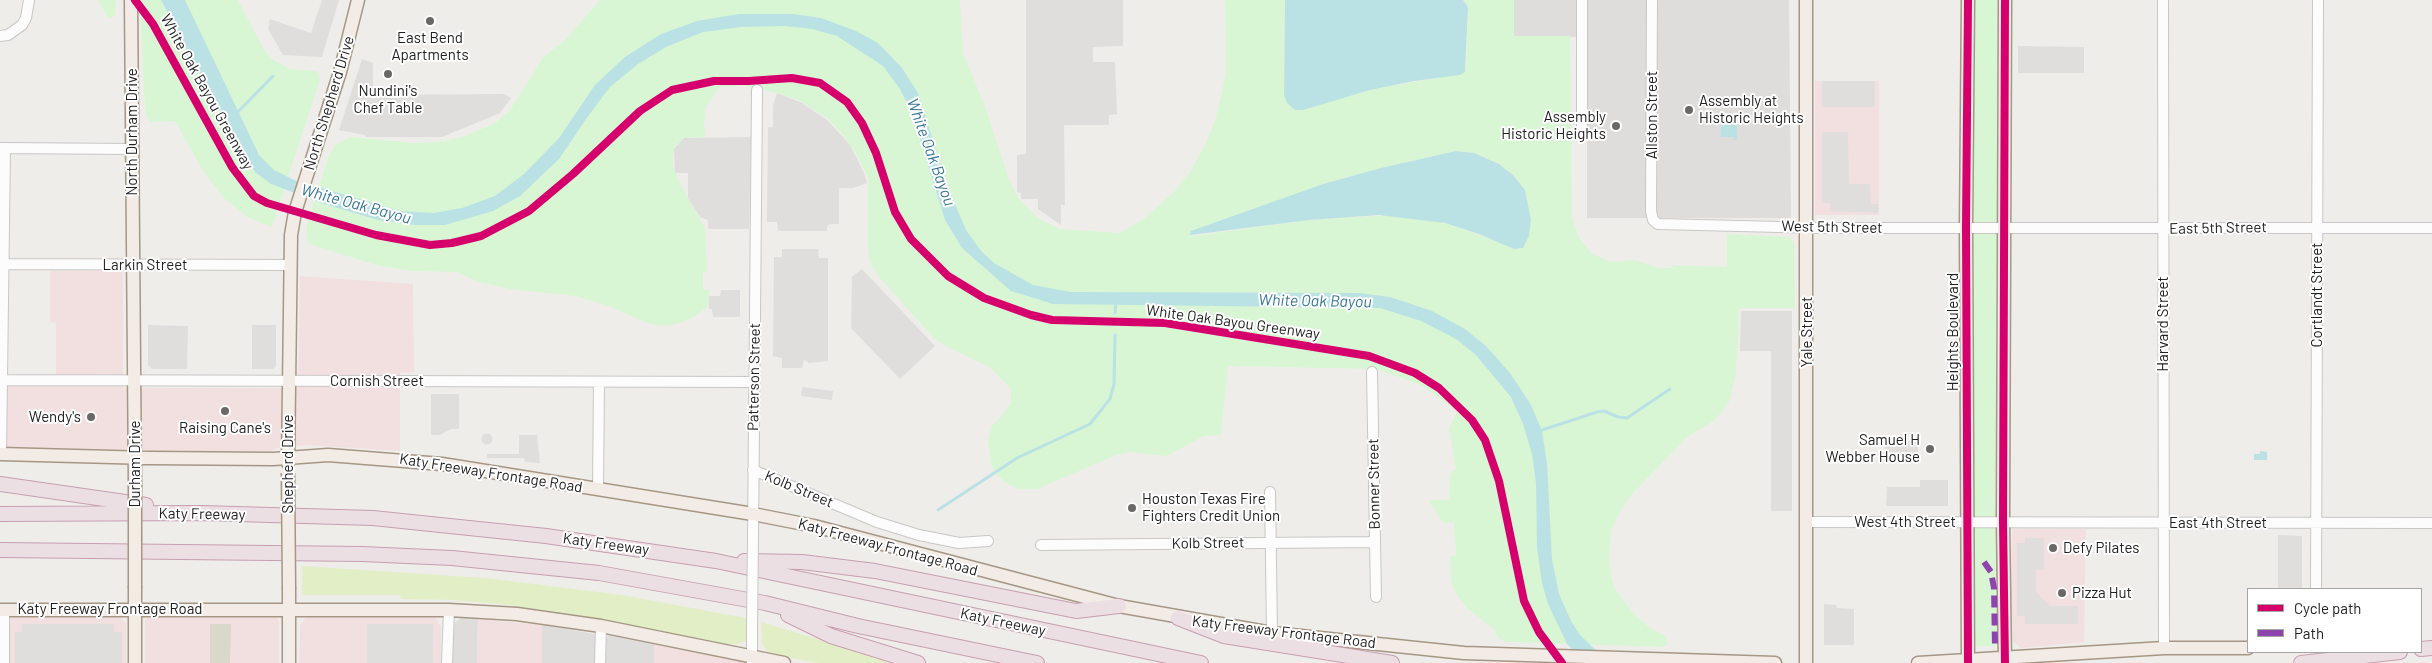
<!DOCTYPE html>
<style>
body{margin:0}
#map{position:relative;width:2432px;height:663px;overflow:hidden;background:#efedea;font-family:Barlow,sans-serif}
canvas{display:block}
.legend{position:absolute;left:2247px;top:588px;width:175px;height:65px;box-sizing:border-box;background:#fff;border:1px solid #a6a6a6;margin:0;padding:6px 9px;list-style:none;font-size:15px;color:#212121}
.legend li{display:flex;align-items:center;gap:10px;height:25px}
.legend b{width:25px;border:1px solid #a6a6a6}
</style>
<div id="map">
<canvas width="2432" height="663"></canvas>
<ul class="legend">
<li><b style="height:6px;background:#d6006c"></b>Cycle path</li>
<li><b style="height:6px;background:#8e44ad"></b>Path</li>
</ul>
</div>
<script>
const ctx = document.querySelector('canvas').getContext('2d');
ctx.lineJoin = 'round';
function paint(path, color) { ctx.fillStyle = color; ctx.fill(path, 'evenodd'); }
const poly = rows => new Path2D(rows.map(r => 'M' + r).join(''));
function stroke(path, color, width, dash) { ctx.strokeStyle = color; ctx.lineWidth = width; ctx.lineCap = dash ? 'butt' : 'round'; ctx.setLineDash(dash || []); ctx.stroke(path); }
function label(font, color, halo, rows, align = 'center') {
  ctx.font = font + ' Barlow,sans-serif'; ctx.lineWidth = 4; ctx.setLineDash([]); ctx.textBaseline = 'middle'; ctx.strokeStyle = halo; ctx.fillStyle = color; for (const [text, x, y, turn = 0] of rows) {
    ctx.save(); ctx.translate(x, y); ctx.rotate((+turn || 0) * Math.PI / 180); ctx.textAlign = isNaN(turn) ? turn : align; if (halo) ctx.strokeText(text, 0, 0); ctx.fillText(text, 0, 0); ctx.restore();
  }
}
paint(poly([
 [1514,0,1789,0,1791,218,1587,218,1587,37,1514,36],
 [461,618,478,619,477,663,451,663,453,624],
 [542,625,595,634,596,663,542,663],
 [609,635,654,641,654,663,604,663,604,640]
]), '#dedddb');
paint(poly([
 [1815,81,1879,81,1879,215,1815,215],
 [119,270,123,273,123,388,298,388,300,276,413,284,414,372,400,373,400,451,306,445,277,448,272,451,152,451,7,447,5,383,56,383,56,323,50,322,50,271],
 [2012,529,2086,529,2084,642,2021,648,2010,639],
 [15,615,120,616,126,624,126,663,5,663,7,621],
 [430,615,436,618,441,627,441,663,299,663,300,625,306,617],
 [149,616,277,616,279,621,279,663,145,663,145,620],
 [478,619,542,625,542,663,477,663],
 [654,641,738,659,743,663,654,663]
]), '#f2e0e1');
paint(poly([
 [210,624,231,624,230,663,210,663]
]), '#dad7cb');
paint(poly([
 [302,566,486,578,622,595,746,618,746,641,738,644,721,644,576,615,509,605,453,600,401,599,400,595,302,595],
 [761,622,814,638,890,663,819,663,769,654,762,643]
]), '#e2efc6');
paint(poly([
 [98,0,116,0,115,16,108,18],
 [140,0,238,0,263,48,272,59,289,69,316,71,319,73,320,79,272,227,249,218,224,198,203,171,175,121,151,122,147,117,145,109],
 [600,0,960,0,963,53,985,106,1009,180,1019,199,1038,218,1059,229,1120,233,1143,219,1174,192,1191,170,1205,145,1216,118,1226,74,1225,0,1285,0,1284,95,1297,111,1370,90,1436,78,1466,68,1468,7,1463,0,1514,0,1514,36,1570,36,1572,217,1579,238,1592,254,1611,262,1635,260,1658,268,1676,268,1669,265,1727,267,1727,234,1790,237,1794,243,1795,308,1739,308,1736,373,1729,402,1715,420,1686,438,1634,492,1623,506,1611,530,1609,560,1612,580,1616,590,1634,614,1649,627,1665,636,1667,644,1664,647,1505,642,1498,638,1495,630,1467,608,1455,592,1451,579,1450,556,1456,555,1454,523,1442,522,1429,500,1449,500,1450,474,1456,469,1449,429,1457,411,1421,385,1377,369,1228,366,1221,435,1204,436,1166,456,1129,452,1114,456,1037,489,1019,489,1008,484,999,477,992,467,988,442,992,426,1011,404,1011,389,991,368,947,347,934,338,879,277,870,262,868,251,868,178,857,156,844,136,828,119,800,101,779,93,744,86,719,87,706,107,704,125,706,137,684,138,674,149,673,164,678,180,705,228,707,271,703,272,703,289,709,290,709,303,706,308,694,317,680,323,665,326,650,324,606,305,576,296,510,289,477,281,457,272,412,271,380,266,309,244,307,239,307,224,329,155,336,144,351,137,415,143,440,142,465,136,495,123,510,110,544,56,563,42],
 [1456,151,1474,153,1499,164,1513,175,1525,190,1531,220,1529,236,1520,249,1445,223,1394,215,1309,220,1193,236,1190,233,1323,184,1381,168],
 [1971,0,1997,0,1997,646,1976,646,1971,588]
]), '#d8f6d4');
paint(poly([
 [322,0,339,0,322,57,283,55,268,29,270,19,311,33],
 [1026,0,1123,0,1123,46,1093,47,1093,62,1115,62,1117,114,1109,115,1109,125,1064,125,1065,205,1061,205,1061,225,1038,209,1038,199,1021,199,1021,193,1017,192,1017,155,1026,154],
 [2018,46,2084,47,2084,73,2018,73],
 [362,59,373,63,373,95,504,94,511,98,500,113,442,137,366,137,365,135,339,130],
 [1822,81,1875,81,1875,107,1822,107],
 [777,93,802,103,828,121,850,145,864,173,867,183,853,188,839,188,839,224,830,224,827,226,827,231,778,231,777,222,767,222,768,127,773,127,773,106],
 [1822,132,1848,132,1849,184,1870,184,1871,204,1878,204,1878,213,1830,211,1830,203,1822,203],
 [751,137,749,229,708,229,708,220,700,217,688,198,688,173,675,173,674,149,684,138],
 [782,249,818,249,819,258,828,258,828,361,809,363,804,360,802,368,782,368,782,358,773,356,774,257,782,257],
 [862,269,935,346,900,379,851,328,852,277],
 [721,290,740,290,740,317,713,317,712,309,709,309,709,296,720,296],
 [1741,311,1792,311,1792,511,1771,511,1771,351,1740,351],
 [148,325,188,326,187,369,152,369,148,365],
 [252,325,276,325,276,366,273,369,252,369],
 [802,387,833,391,832,400,801,396],
 [431,394,459,394,459,429,451,429,440,435,431,435],
 '481.5 439a5.5 5.5 0 1 1 11 0a5.5 5.5 0 1 1-11 0Z',
 [519,435,537,435,540,463,525,462,524,458,487,458,487,454,519,454],
 [1885,441,1918,441,1918,463,1885,462],
 [1920,480,1948,480,1948,506,1886,506,1887,487,1920,487],
 [2278,535,2302,536,2302,589,2278,589],
 [2025,538,2044,538,2044,570,2036,570,2036,592,2050,606,2078,606,2078,624,2025,624,2025,616,2017,616,2017,543,2025,543],
 [1824,604,1836,605,1837,608,1854,609,1854,645,1824,645],
 [22,624,114,624,114,632,122,632,122,663,15,663,15,632,22,632],
 [367,624,433,624,433,663,367,663]
]), '#dfdedd');
paint(poly([
 [161,0,185,0,259,155,274,170,294,180,401,211,434,213,462,208,495,196,524,174,559,138,595,85,625,57,661,34,697,21,739,14,794,14,821,18,856,31,878,43,902,68,918,93,947,185,966,230,982,252,994,263,1033,285,1071,292,1359,293,1390,297,1432,311,1465,329,1486,346,1510,373,1531,405,1542,431,1547,463,1552,559,1559,594,1571,621,1580,635,1609,663,1585,663,1567,644,1548,604,1542,583,1537,548,1536,483,1532,454,1523,424,1511,397,1475,354,1456,339,1421,321,1380,308,1053,304,1011,291,962,248,945,220,912,113,900,89,883,66,837,36,812,29,786,26,741,27,703,32,666,47,638,64,610,87,586,119,559,159,520,196,493,211,445,225,416,225,378,220,324,204,271,184,255,172,238,147],
 [1285,0,1463,0,1468,7,1465,72,1460,75,1414,81,1370,90,1303,110,1295,110,1287,103,1284,95],
 [1721,116,1734,116,1734,121,1737,121,1737,140,1734,140,1733,137,1721,137],
 [1456,151,1474,153,1499,164,1513,175,1525,190,1531,220,1529,236,1523,248,1514,249,1479,234,1445,223,1379,215,1309,220,1190,235,1191,231,1323,184,1381,168],
 [2260,451,2267,452,2267,460,2254,460,2254,454,2260,454]
]), '#bae2e5');
stroke(poly([
 [237,113,273,76],
 [1115,313,1116,301],
 [1539,431,1597,412,1604,411,1618,417,1627,418,1670,389],
 [938,510,1017,458,1090,424,1110,399,1114,384,1115,335]
]), '#bae2e5', 3);
const minor = poly([
 [1582,0,1582,132],
 [1652,0,1651,211,1653,220,1658,224,1820,228,2432,228],
 [2163,0,2164,648],
 [0,36,8,35,22,25,26,18,29,0],
 [0,148,133,149],
 [0,264,290,265],
 [1372,372,1376,597],
 [0,380,754,382],
 [1,454,5,148],
 [753,470,877,522,919,535,959,543,988,541],
 [598,489,599,382],
 [1270,492,1272,633],
 [1807,522,2432,523],
 [753,539,757,90],
 [1041,545,1375,542],
 [2316,589,2318,0],
 [752,627,752,662],
 [4,663,4,610],
 [447,663,449,610],
 [600,663,601,626]
]);
const major = poly([
 [131,0,135,485],
 [2005,0,2003,521,2005,663],
 [0,454,150,458,273,459,328,455,442,464,753,514,814,526,1119,606,1272,633,1464,653,1775,663],
 [288,463,291,235,295,212,340,72,358,0],
 [289,589,289,663],
 [0,610,449,610,517,614,601,626,784,663],
 [135,663,135,588],
 [1806,663,1806,0],
 [1918,663,2164,648,2248,648],
 [1968,663,1966,227,1968,0]
]);
const highway = poly([
 [0,484,146,505],
 [0,514,202,513,373,518,546,536,716,561,1201,663],
 [0,550,362,554,452,558,599,573,765,603,858,626,1037,663],
 [744,561,802,562,875,571,1076,611,1119,606],
 [788,615,831,636,918,663],
 [1178,618,1224,636,1392,663],
 [2421,649,2432,648],
 [2301,663,2400,652]
]);
stroke(minor, '#c8c7c6', 12);
stroke(major, '#a69785', 15);
stroke(highway, '#c79eb1', 16);
stroke(minor, '#fdfcfc', 10);
stroke(major, '#f2ebe6', 12);
stroke(highway, '#ecdfe3', 14);
const minorBridge = poly([
 [752,627,753,539]
]);
const majorBridge = poly([
 [288,473,289,589],
 [135,588,135,485]
]);
stroke(minorBridge, '#c8c7c6', 12, []);
stroke(majorBridge, '#a69785', 15, []);
stroke(minorBridge, '#fdfcfc', 10);
stroke(majorBridge, '#f2ebe6', 12);
stroke(poly([
 [1984,562,1991,572,1994,588,1995,647]
]), '#8e44ad', 6, [12, 6]);
stroke(poly([
 [135,0,153,24,232,167,254,196,267,203,376,235,430,245,452,243,481,236,529,211,573,174,640,111,672,90,714,81,749,81,792,78,820,83,847,102,862,123,876,153,895,212,911,239,948,276,984,298,1031,315,1052,320,1165,323,1369,356,1415,373,1439,388,1472,420,1485,440,1499,481,1524,601,1539,632,1562,663],
 [2005,0,2003,521,2005,663],
 [1968,663,1966,227,1968,0]
]), '#d6006c', 8);
for (const [x, y, r, color] of [
 [430,21,5,"#696867"],
 [388,74,5,"#696867"],
 [1689,110,5,"#696867"],
 [1616,126,5,"#696867"],
 [225,411,5,"#696867"],
 [91,417,5,"#696867"],
 [1930,449,5,"#696867"],
 [1132,508,5,"#696867"],
 [2053,548,5,"#696867"],
 [2062,593,5,"#696867"]
]) { const dot = new Path2D(); dot.arc(x, y, r, 0, 2 * Math.PI); ctx.fillStyle = color; ctx.fill(dot); stroke(dot, '#fff', 2); }
label('15px', '#212121', '#fff', [
 ["East Bend",430,38,"center"],
 ["Apartments",430,55,"center"],
 ["Nundini's",388,91,"center"],
 ["Chef Table",388,108,"center"],
 ["Assembly at",1699,101],
 ["Historic Heights",1699,118],
 ["Assembly",1606,117,"right"],
 ["Historic Heights",1606,134,"right"],
 ["Wendy's",81,417,"right"],
 ["Raising Cane's",225,428,"center"],
 ["Samuel H",1920,440,"right"],
 ["Webber House",1920,457,"right"],
 ["Houston Texas Fire",1142,499],
 ["Fighters Credit Union",1142,516],
 ["Defy Pilates",2063,548],
 ["Pizza Hut",2072,593]
], 'left');
label('15px', '#212121', '#fff', [
 ["White Oak Bayou Greenway",207,92,61],
 ["North Shepherd Drive",329,103,-73],
 ["Allston Street",1652,115,-90],
 ["North Durham Drive",132,132,-90],
 ["West 5th Street",1832,227,1],
 ["East 5th Street",2218,228,-1],
 ["Larkin Street",145,265],
 ["Cortlandt Street",2317,295,-90],
 ["White Oak Bayou Greenway",1233,322,8],
 ["Harvard Street",2163,324,-90],
 ["Yale Street",1807,332,-90],
 ["Heights Boulevard",1953,332,-90],
 ["Patterson Street",754,377,-89],
 ["Cornish Street",377,381],
 ["Durham Drive",135,464,-90],
 ["Shepherd Drive",288,464,-90],
 ["Katy Freeway Frontage Road",491,473,9],
 ["Bonner Street",1374,484,-91],
 ["Kolb Street",799,489,23],
 ["Katy Freeway",202,514,1],
 ["West 4th Street",1905,522],
 ["East 4th Street",2218,523],
 ["Kolb Street",1208,543,-1],
 ["Katy Freeway",606,544,8],
 ["Katy Freeway Frontage Road",888,547,15],
 ["Katy Freeway Frontage Road",110,609],
 ["Katy Freeway",1003,622,12],
 ["Katy Freeway Frontage Road",1284,632,7]
]);
label('italic 16px', '#397799', '#fff', [
 ["White Oak Bayou",931,152,70],
 ["White Oak Bayou",356,204,15],
 ["White Oak Bayou",1315,301,1]
]);
</script>
